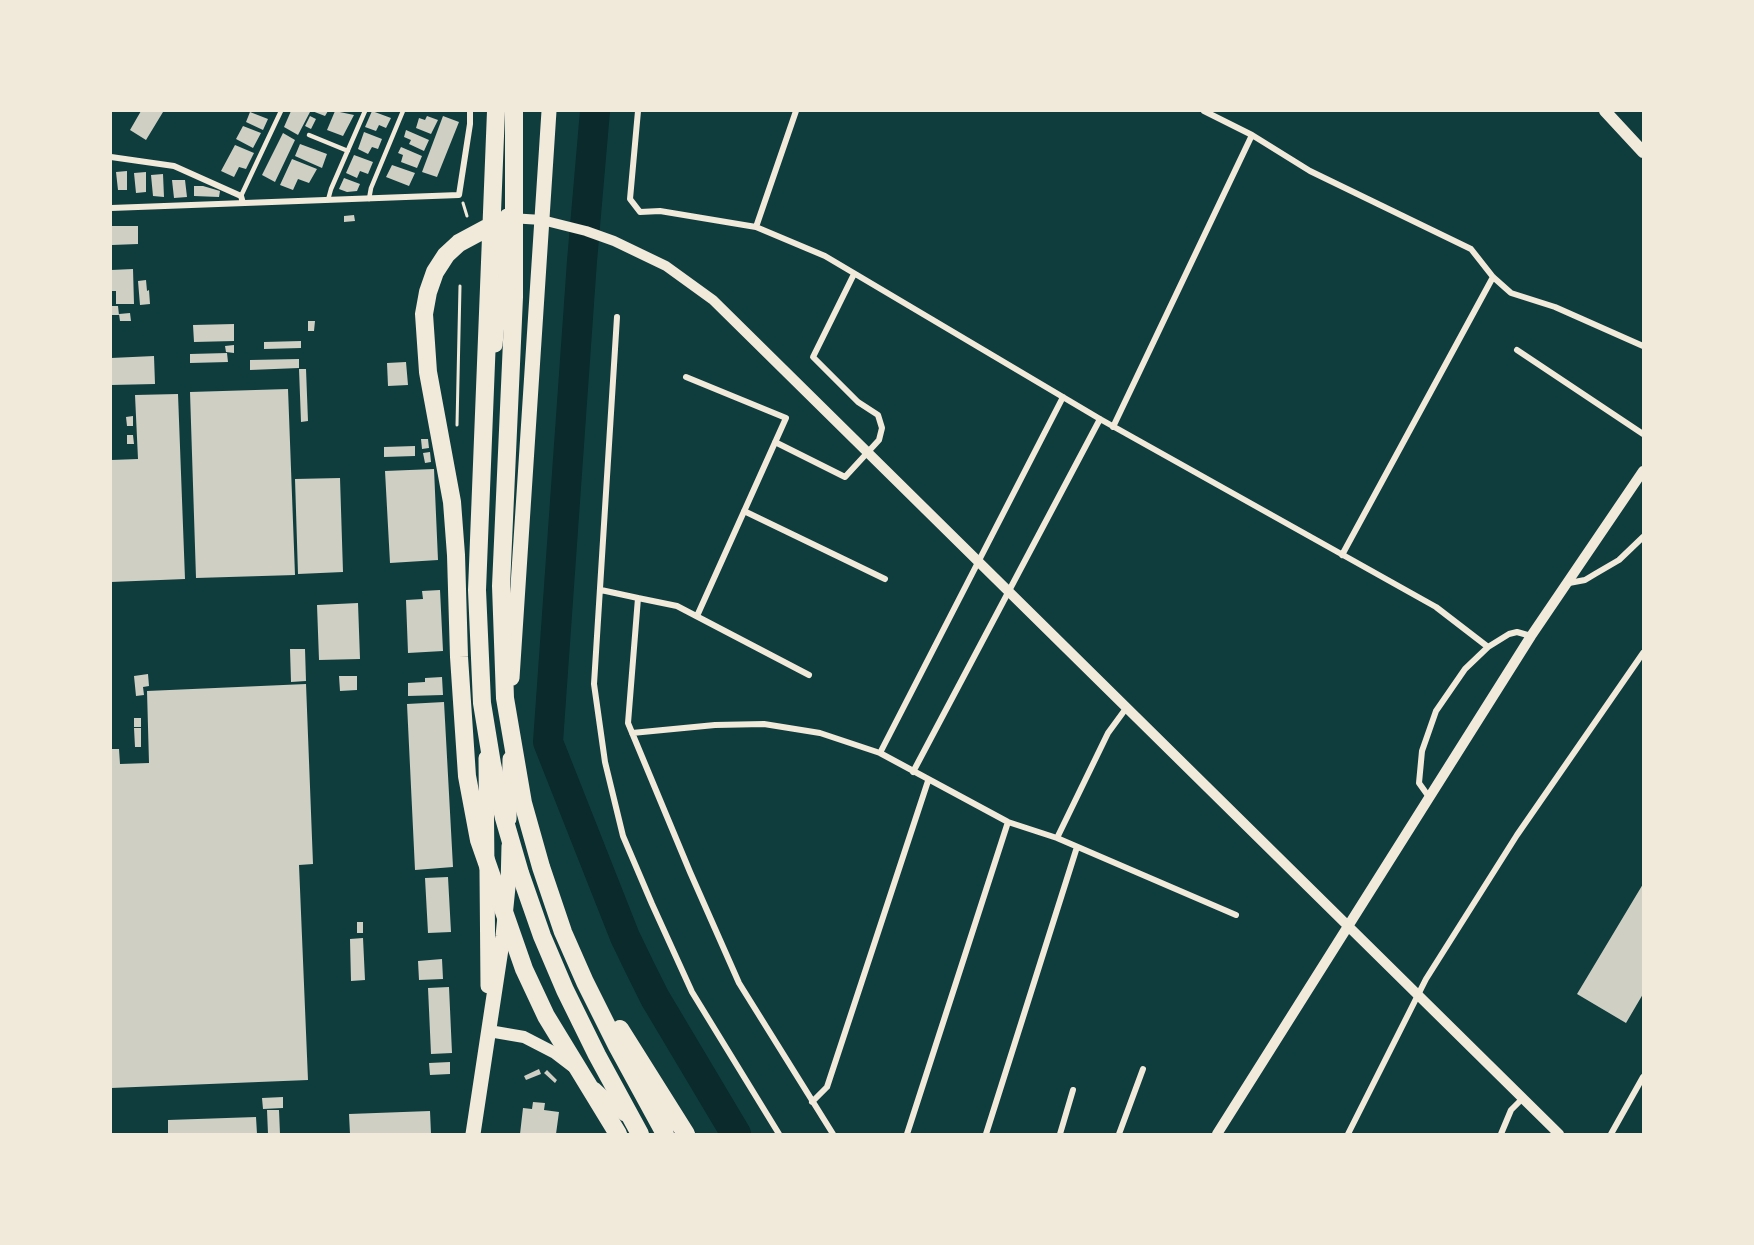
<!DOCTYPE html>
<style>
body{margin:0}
#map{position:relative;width:1754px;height:1245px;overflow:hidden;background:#0f3d3e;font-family:"PT Sans Narrow",sans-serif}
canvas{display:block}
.frame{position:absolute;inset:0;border:112px solid #f1e9da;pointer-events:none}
</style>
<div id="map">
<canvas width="1754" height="1245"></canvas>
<div class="frame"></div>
</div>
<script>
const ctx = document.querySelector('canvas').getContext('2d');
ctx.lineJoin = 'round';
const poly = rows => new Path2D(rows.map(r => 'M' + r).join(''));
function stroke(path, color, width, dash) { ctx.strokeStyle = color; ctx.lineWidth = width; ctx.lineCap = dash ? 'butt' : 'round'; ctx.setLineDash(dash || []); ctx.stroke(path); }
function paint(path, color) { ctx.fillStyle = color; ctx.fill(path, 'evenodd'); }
stroke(poly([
 [595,111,582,261,548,742,625,937,640,968,655,998,736,1134]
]), '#0a2a2b', 30);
paint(poly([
 [141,111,163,112,146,140,130,130],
 [291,111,310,112,298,135,284,127],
 [312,111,328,111,325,116],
 [335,111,354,115,343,136,327,130],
 [372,111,391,118,386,128,379,125,376,131,365,127],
 [250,112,268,119,263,130,246,122],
 [310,116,316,119,311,129,305,126],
 [427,116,438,120,431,134,416,128,419,118,425,120],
 [443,116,459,122,437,177,422,172],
 [243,126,261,133,253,148,236,139],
 [406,130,429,140,424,151,409,144,411,140,404,137],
 [364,132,382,139,378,149,372,147,368,154,358,149],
 [283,133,295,140,275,182,262,175],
 [300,144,327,154,322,168,295,156],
 [235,145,254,153,246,169,239,167,234,177,221,171],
 [401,147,422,156,417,168,401,162,403,155,398,153],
 [354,155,373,162,368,174,360,171,357,178,346,173],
 [292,159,317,169,309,183,298,179,293,190,280,185],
 [392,165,415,173,409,186,386,177],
 [127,171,127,190,118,190,116,172],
 [146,172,146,192,136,193,134,173],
 [163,174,164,197,153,196,151,175],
 [344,178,360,184,357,191,347,192,339,189],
 [172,180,185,180,187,197,174,198],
 [194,186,203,186,220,191,219,197,194,196],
 [354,215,355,221,344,222,344,216],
 [111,226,138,226,138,244,112,245],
 [133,269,134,304,116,304,116,291,111,291,111,270],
 [146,280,147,291,149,290,150,304,140,305,138,281],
 [111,306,118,306,119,315,111,315],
 [130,313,131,321,120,321,119,314],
 [308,321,315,321,314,331,308,331],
 [234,324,234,341,194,342,193,325],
 [301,341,301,348,264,349,264,342],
 [234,345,234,353,226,352,225,346],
 [227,353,228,362,190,363,190,354],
 [154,356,155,384,111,385,111,358],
 [299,359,299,368,250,370,250,360],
 [406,362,408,385,388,386,387,363],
 [299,369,306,369,308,421,301,422],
 [288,389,295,575,196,578,190,392],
 [178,394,185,579,111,582,111,460,138,459,135,395],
 [133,416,133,426,127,426,126,417],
 [127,435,133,435,134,444,127,444],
 [421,439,428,439,429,448,422,449],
 [415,446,415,456,384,457,384,447],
 [430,452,431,462,425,463,423,453],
 [434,469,438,560,390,563,385,471],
 [340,478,343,572,298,574,295,479],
 [440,590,443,651,408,653,406,600,423,599,422,591],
 [358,603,360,659,319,660,317,605],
 [290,649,305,649,306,681,291,682],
 [148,674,149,686,143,687,144,695,136,696,134,676],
 [339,676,357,676,357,690,340,691],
 [442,677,443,695,408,696,408,683,425,682,425,678],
 [306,684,313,864,299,865,308,1080,111,1088,111,749,119,749,120,764,149,763,147,691],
 [444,702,453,867,415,870,407,704],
 [134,718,141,718,141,727,134,727],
 [134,728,141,728,141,747,135,747],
 [448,877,451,932,428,933,425,878],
 [1643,884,1643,994,1626,1023,1577,994],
 [357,922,363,922,363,933,357,933],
 [363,938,365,980,351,981,350,939],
 [442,959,443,979,419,980,418,961],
 [449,987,452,1053,431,1054,428,988],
 [450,1062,450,1074,430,1075,429,1063],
 [539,1069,541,1074,526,1080,524,1076],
 [547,1070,557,1080,555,1083,544,1073],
 [283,1097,283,1108,263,1109,262,1098],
 [533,1102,545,1103,544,1110,559,1112,556,1134,520,1134,523,1108,532,1109],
 [267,1110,279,1110,280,1134,268,1134],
 [430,1111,431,1134,350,1134,349,1114],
 [256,1117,257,1134,168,1134,168,1120]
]), '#cfcfc3');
stroke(poly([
 [463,203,467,216],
 [457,425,460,286]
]), '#f1e9da', 3);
stroke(poly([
 [309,135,348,151],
 [241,196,281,111],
 [369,199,371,188,403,111],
 [328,200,331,189,365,111]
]), '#f1e9da', 4.5);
stroke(poly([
 [638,111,630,199,640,212,660,211,756,227,825,256,1100,419,1436,607,1488,647],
 [1204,111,1252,135,1310,171,1471,249,1493,277,1511,293,1555,307,1643,346],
 [111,157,174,166,241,196,243,203],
 [111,208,459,195,470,124,470,111],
 [756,227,796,111],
 [617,317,594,684,605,762,623,836,652,904,692,992,779,1134],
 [1517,350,1643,434],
 [686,377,786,418,697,616],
 [1113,427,1252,135],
 [775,442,845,477,879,440,882,428,878,415,858,402,813,357,854,274],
 [744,511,885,579],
 [1342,555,1493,277],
 [1569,583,1585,580,1595,574,1619,560,1643,537],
 [601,590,638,598,628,723,690,872,739,983,833,1134],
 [638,598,677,606,809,675],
 [632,733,715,725,764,724,820,733,880,753,1008,822,1057,838,1236,915],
 [880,753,1063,397],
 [913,772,1100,419],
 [1429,797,1419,783,1422,751,1436,711,1465,669,1488,647,1509,634,1517,632,1531,636],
 [1057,838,1108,733,1127,707],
 [812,1102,827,1087,928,781],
 [907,1134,1008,822],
 [986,1134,1077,847],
 [1060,1134,1073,1090],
 [1119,1134,1143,1069],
 [1348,1134,1426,979,1517,835,1643,653],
 [1501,1134,1511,1110,1523,1098],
 [1611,1134,1643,1077]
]), '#f1e9da', 6);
stroke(poly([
 [510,218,542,220,586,231,614,241,666,266,713,300,1559,1134],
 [1217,1134,1531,636,1643,471]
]), '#f1e9da', 10);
stroke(poly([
 [1605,111,1643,152],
 [489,1031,524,1037,555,1053,572,1066],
 [595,1088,624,1115]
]), '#f1e9da', 12);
stroke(poly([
 [495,345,507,216],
 [512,678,549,111],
 [486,758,488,986],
 [509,819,510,759],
 [473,1134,503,936,508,887,509,846]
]), '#f1e9da', 15);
stroke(poly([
 [496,111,477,590,482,703,492,764,504,818,520,873,542,936,565,990,597,1055,640,1134],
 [514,111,514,297,501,586,505,698,523,803,541,867,563,932,585,982,617,1046,665,1134],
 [500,221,459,243,446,255,435,272,428,292,424,314,428,372,452,502,456,555,459,657,467,776,479,840,524,969,546,1016,618,1134],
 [620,1029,686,1134]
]), '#f1e9da', 18);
</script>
